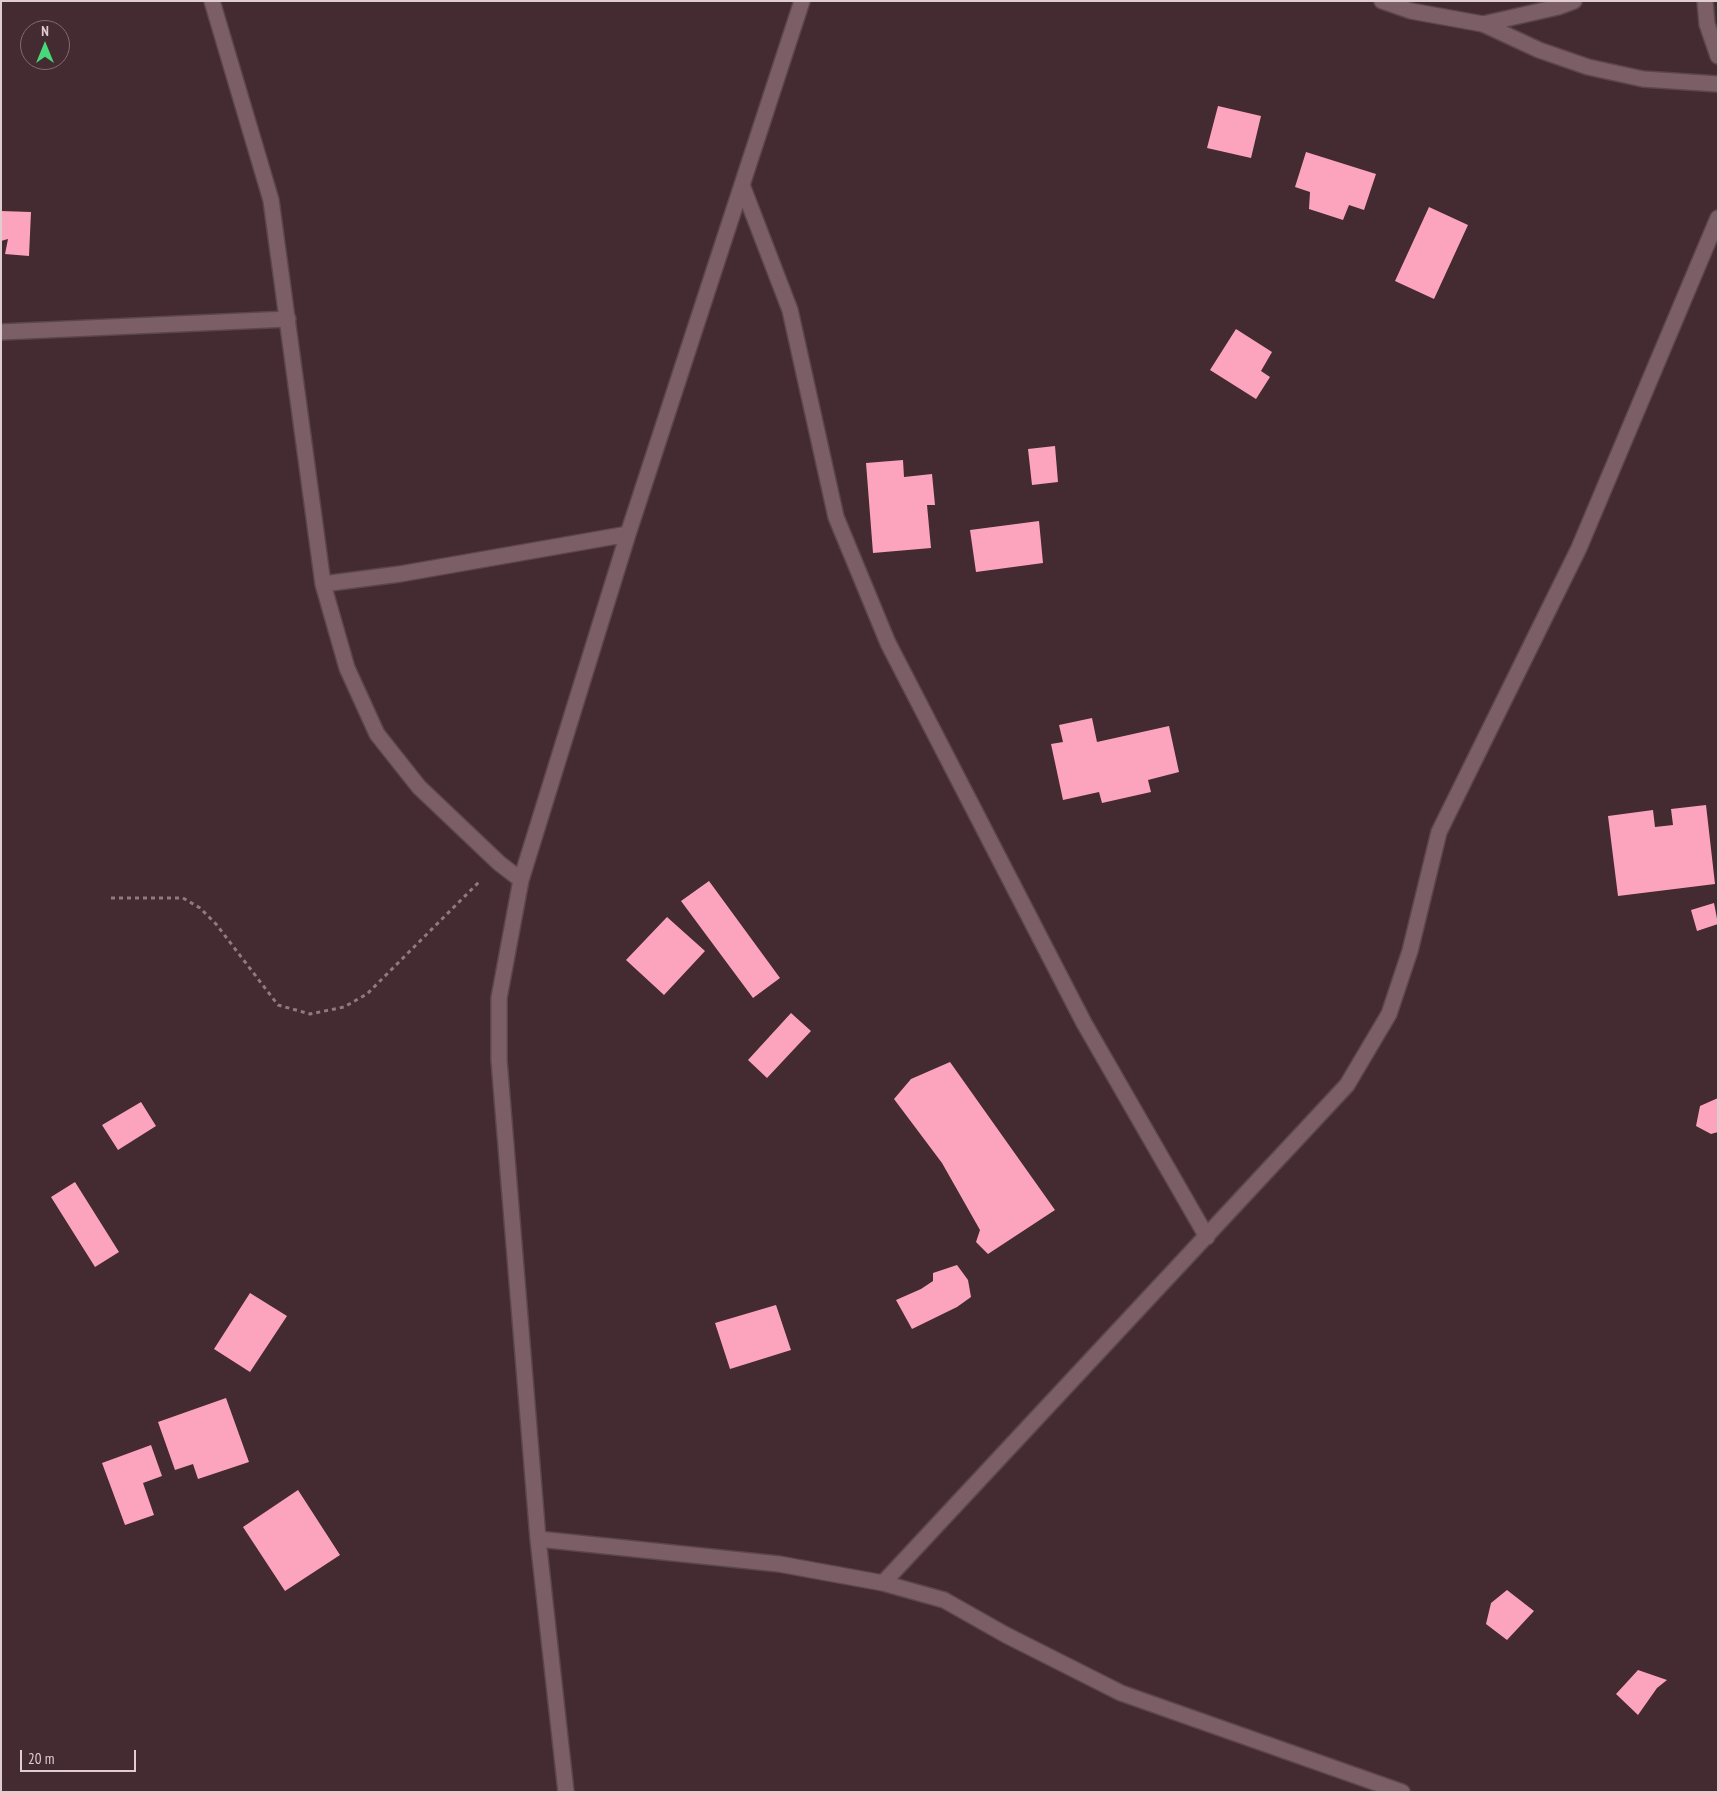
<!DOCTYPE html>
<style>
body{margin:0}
#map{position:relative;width:1719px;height:1793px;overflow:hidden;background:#442a31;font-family:"PT Sans Narrow",sans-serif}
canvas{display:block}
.frame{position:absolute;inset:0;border:2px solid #dfcdd2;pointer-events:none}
.north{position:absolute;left:20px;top:20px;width:50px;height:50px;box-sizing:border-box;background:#442a31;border:1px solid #826b71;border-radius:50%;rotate:0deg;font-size:14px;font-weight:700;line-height:20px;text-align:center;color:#dfcdd2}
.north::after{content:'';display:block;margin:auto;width:18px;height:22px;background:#48d779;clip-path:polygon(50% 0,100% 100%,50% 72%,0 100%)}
.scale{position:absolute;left:20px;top:1750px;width:116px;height:22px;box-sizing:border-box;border:2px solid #dfcdd2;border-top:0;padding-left:6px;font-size:15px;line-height:18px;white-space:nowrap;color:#dfcdd2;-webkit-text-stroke:4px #442a31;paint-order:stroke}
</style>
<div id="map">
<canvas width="1719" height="1793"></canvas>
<div class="frame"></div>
<div class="north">N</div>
<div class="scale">20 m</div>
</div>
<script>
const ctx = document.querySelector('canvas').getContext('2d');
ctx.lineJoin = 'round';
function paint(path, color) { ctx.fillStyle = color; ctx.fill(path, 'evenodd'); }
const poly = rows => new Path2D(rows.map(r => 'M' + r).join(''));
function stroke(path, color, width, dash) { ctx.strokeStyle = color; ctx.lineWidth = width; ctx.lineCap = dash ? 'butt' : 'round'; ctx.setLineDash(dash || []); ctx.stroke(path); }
paint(poly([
 [1218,106,1261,116,1251,158,1207,148],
 [1306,152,1376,174,1364,210,1349,205,1343,220,1309,209,1310,192,1295,187],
 [1429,207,1468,225,1434,299,1395,281],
 [1,211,31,212,29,256,5,254,8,239,1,241],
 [1236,329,1272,352,1261,371,1270,377,1256,399,1210,370],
 [1055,446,1058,482,1032,485,1028,449],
 [903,460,904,477,932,474,935,505,927,505,931,548,873,553,866,463],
 [1039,521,1043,563,976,572,970,530],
 [1092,718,1097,742,1169,726,1179,772,1148,780,1151,792,1102,803,1099,792,1063,800,1051,744,1063,742,1059,725],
 [1706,805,1715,884,1618,896,1608,816,1653,810,1655,827,1673,825,1671,809],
 [709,881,780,978,753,998,681,901],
 [1714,903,1718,924,1697,931,1691,910],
 [667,917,705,951,664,995,626,960],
 [791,1013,811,1031,767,1078,748,1060],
 [950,1062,1055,1210,988,1254,976,1242,980,1230,942,1163,894,1099,911,1079],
 [1718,1098,1718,1132,1711,1134,1696,1126,1700,1106],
 [141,1102,156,1126,118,1150,102,1125],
 [75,1182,119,1252,95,1267,51,1197],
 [957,1265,968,1280,971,1297,957,1307,912,1329,896,1300,921,1289,933,1281,933,1273],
 [250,1293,287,1316,250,1372,214,1349],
 [776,1305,791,1350,730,1369,715,1323],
 [226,1398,249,1462,198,1479,193,1464,175,1470,158,1422],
 [151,1445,162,1476,143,1483,154,1515,125,1525,102,1463],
 [298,1490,340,1555,285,1591,243,1527],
 [1507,1590,1534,1611,1507,1640,1486,1624,1491,1603],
 [1638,1670,1667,1680,1657,1688,1638,1715,1616,1694]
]), '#fca4be');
const street = poly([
 [212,1,271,200,323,584,347,668,377,734,419,787,499,863,521,880],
 [1382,1,1411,11,1483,24,1558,7,1574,1],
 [1705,1,1707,24,1718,56],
 [1483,24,1539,50,1588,67,1643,79,1718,84],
 [742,185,790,310,836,517,888,643,1084,1023,1207,1237],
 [1,332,288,319],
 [323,584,400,574,628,534],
 [538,1539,779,1564,883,1583,944,1600,1006,1635,1121,1693,1402,1792],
 [883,1583,1347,1085,1389,1014,1410,951,1439,832,1579,548,1718,218],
 [566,1792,538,1539,499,1060,499,998,521,880,628,534,802,1]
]);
stroke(street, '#5c464d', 18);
stroke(poly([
 [111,898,183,898,200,908,216,924,278,1005,310,1014,344,1007,367,994,479,882]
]), '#907a80', 3, [4, 4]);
stroke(street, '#7c5f66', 15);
</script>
